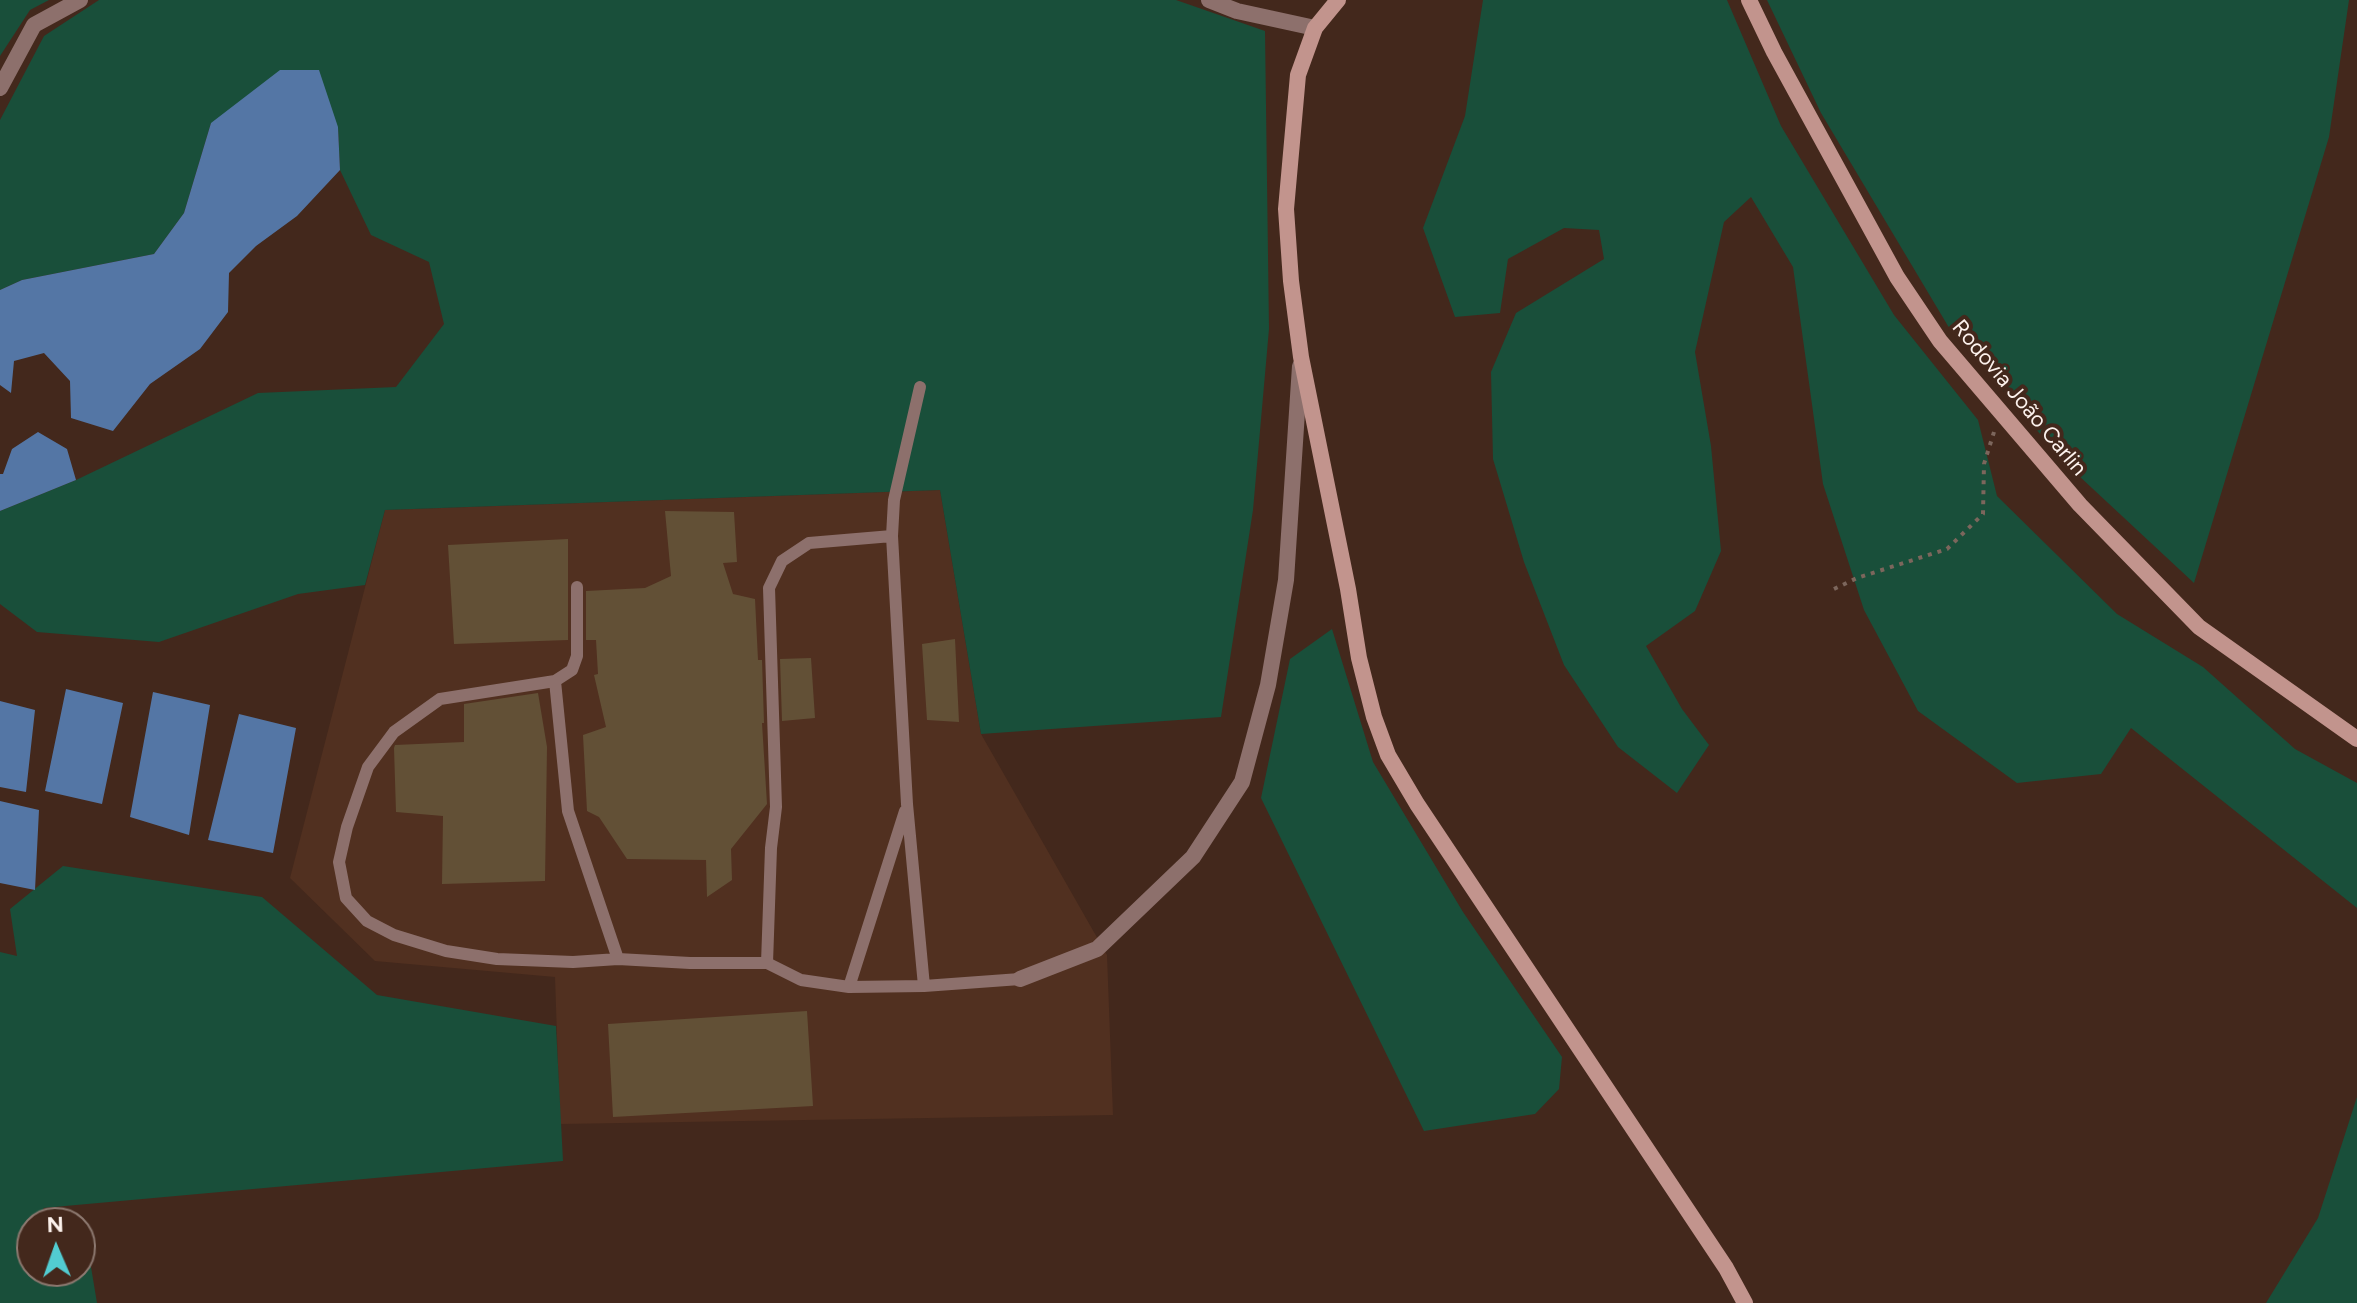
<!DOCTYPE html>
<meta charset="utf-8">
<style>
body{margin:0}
#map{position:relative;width:2357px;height:1303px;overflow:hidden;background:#43281c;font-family:Figtree,sans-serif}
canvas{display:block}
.north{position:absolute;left:16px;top:1207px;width:80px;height:80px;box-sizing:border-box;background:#43281c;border:2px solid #8d7970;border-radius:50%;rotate:358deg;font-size:22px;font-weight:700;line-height:32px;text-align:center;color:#fdf2ed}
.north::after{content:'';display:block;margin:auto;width:28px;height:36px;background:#52ccd1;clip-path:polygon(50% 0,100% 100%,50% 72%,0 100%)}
</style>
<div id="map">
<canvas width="2357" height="1303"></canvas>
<div class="north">N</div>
</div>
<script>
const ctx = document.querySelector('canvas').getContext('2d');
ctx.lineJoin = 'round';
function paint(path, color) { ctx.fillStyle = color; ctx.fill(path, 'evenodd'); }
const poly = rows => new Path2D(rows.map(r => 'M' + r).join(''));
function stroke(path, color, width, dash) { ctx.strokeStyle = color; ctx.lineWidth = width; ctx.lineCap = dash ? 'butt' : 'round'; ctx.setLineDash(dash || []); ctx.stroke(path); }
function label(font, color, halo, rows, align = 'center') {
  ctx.font = font + ' Figtree,sans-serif'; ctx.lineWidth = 8; ctx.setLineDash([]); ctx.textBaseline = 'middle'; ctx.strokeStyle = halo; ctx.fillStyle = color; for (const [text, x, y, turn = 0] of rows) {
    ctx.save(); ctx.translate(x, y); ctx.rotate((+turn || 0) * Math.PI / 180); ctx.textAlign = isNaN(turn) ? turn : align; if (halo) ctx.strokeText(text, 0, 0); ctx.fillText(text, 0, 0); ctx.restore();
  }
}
paint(poly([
 [940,490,981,734,1107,955,1113,1115,560,1124,555,977,375,961,290,878,385,510]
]), '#513020');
paint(poly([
 [0,0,49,0,30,10,0,56],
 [99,0,1176,0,1265,31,1269,329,1253,510,1221,717,981,734,940,490,385,510,365,585,298,594,159,642,37,632,0,604,0,511,76,480,258,393,396,387,444,324,429,262,371,235,340,170,338,127,211,123,184,213,154,254,22,280,0,290,0,120,44,36],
 [1483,0,1727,0,1781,126,1894,315,1978,420,1997,496,2117,614,2203,667,2295,749,2357,783,2357,908,2131,728,2101,774,2017,783,1918,711,1864,610,1823,484,1793,267,1751,197,1724,222,1695,352,1711,446,1721,551,1695,611,1646,646,1682,709,1709,745,1677,793,1618,747,1564,665,1524,562,1493,459,1491,372,1516,313,1604,259,1599,230,1564,228,1508,259,1500,313,1455,317,1423,228,1465,116],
 [1767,0,2349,0,2329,137,2194,583,2064,462,1948,326,1821,113],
 [1332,629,1373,762,1463,912,1562,1057,1559,1089,1535,1114,1424,1131,1261,798,1290,659],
 [63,866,262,897,377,995,556,1026,563,1161,43,1208,56,1223,32,1223,32,1271,80,1271,80,1250,90,1261,97,1303,0,1303,0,952,17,956,10,909],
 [2357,1097,2357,1303,2266,1303,2318,1218]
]), '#194f3a');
paint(poly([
 [280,70,319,70,338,127,340,170,297,216,256,246,229,273,228,312,200,349,150,384,113,431,71,418,70,381,44,353,14,361,11,393,0,385,0,290,22,280,154,254,184,213,211,123],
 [38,432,67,449,76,480,0,511,0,474,3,474,12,449],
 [66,689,123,703,102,804,45,791],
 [153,692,210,705,189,835,130,817],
 [0,701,35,710,26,792,0,787],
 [239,714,296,728,273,853,208,840],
 [0,801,39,810,35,890,0,883]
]), '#5476a5');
paint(poly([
 [665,511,734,512,737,562,723,563,733,594,755,599,758,660,762,660,764,723,762,723,767,804,731,849,732,880,707,897,706,860,627,859,599,817,587,811,583,735,606,727,594,675,598,674,596,640,586,640,586,591,645,588,671,576],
 [568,539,568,640,454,644,448,545],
 [955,639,959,722,927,720,922,644],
 [811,658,815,718,782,721,780,659],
 [538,693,547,747,545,881,442,884,443,816,396,812,394,748,395,745,464,742,464,704],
 [807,1011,813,1106,613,1117,608,1024]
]), '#625036');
stroke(poly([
 [1834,589,1857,578,1947,549,1983,514,1984,464,1994,432]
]), '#7c665c', 4, [4, 6]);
stroke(poly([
 [920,387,894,500,892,536,907,804,924,986],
 [577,587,577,656,572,670,555,681,568,811,618,959],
 [555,681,440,699,394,732,368,767,347,827,339,862,346,898,367,921,394,935,446,951,497,959,573,962,618,959,690,963,767,963,801,980,849,987,924,986,1020,979],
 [767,963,771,848,776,807,769,588,782,561,809,543,892,536],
 [849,987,905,811]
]), '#8d706c', 12);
stroke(poly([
 [1209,0,1237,11,1315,28],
 [0,88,34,25,80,0],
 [1020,979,1097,949,1193,857,1242,782,1268,685,1286,580,1300,366]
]), '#8d706c', 16);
stroke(poly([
 [1338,0,1315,28,1298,75,1286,209,1291,281,1301,357,1348,589,1359,658,1374,717,1388,755,1417,804,1726,1268,1745,1303],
 [1749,0,1774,52,1897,277,1940,341,2080,505,2199,627,2357,739]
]), '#c2948d', 16);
label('22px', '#fdf2ed', '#43281c', [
 ["Rodovia João Carlin",2019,398,50]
]);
</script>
